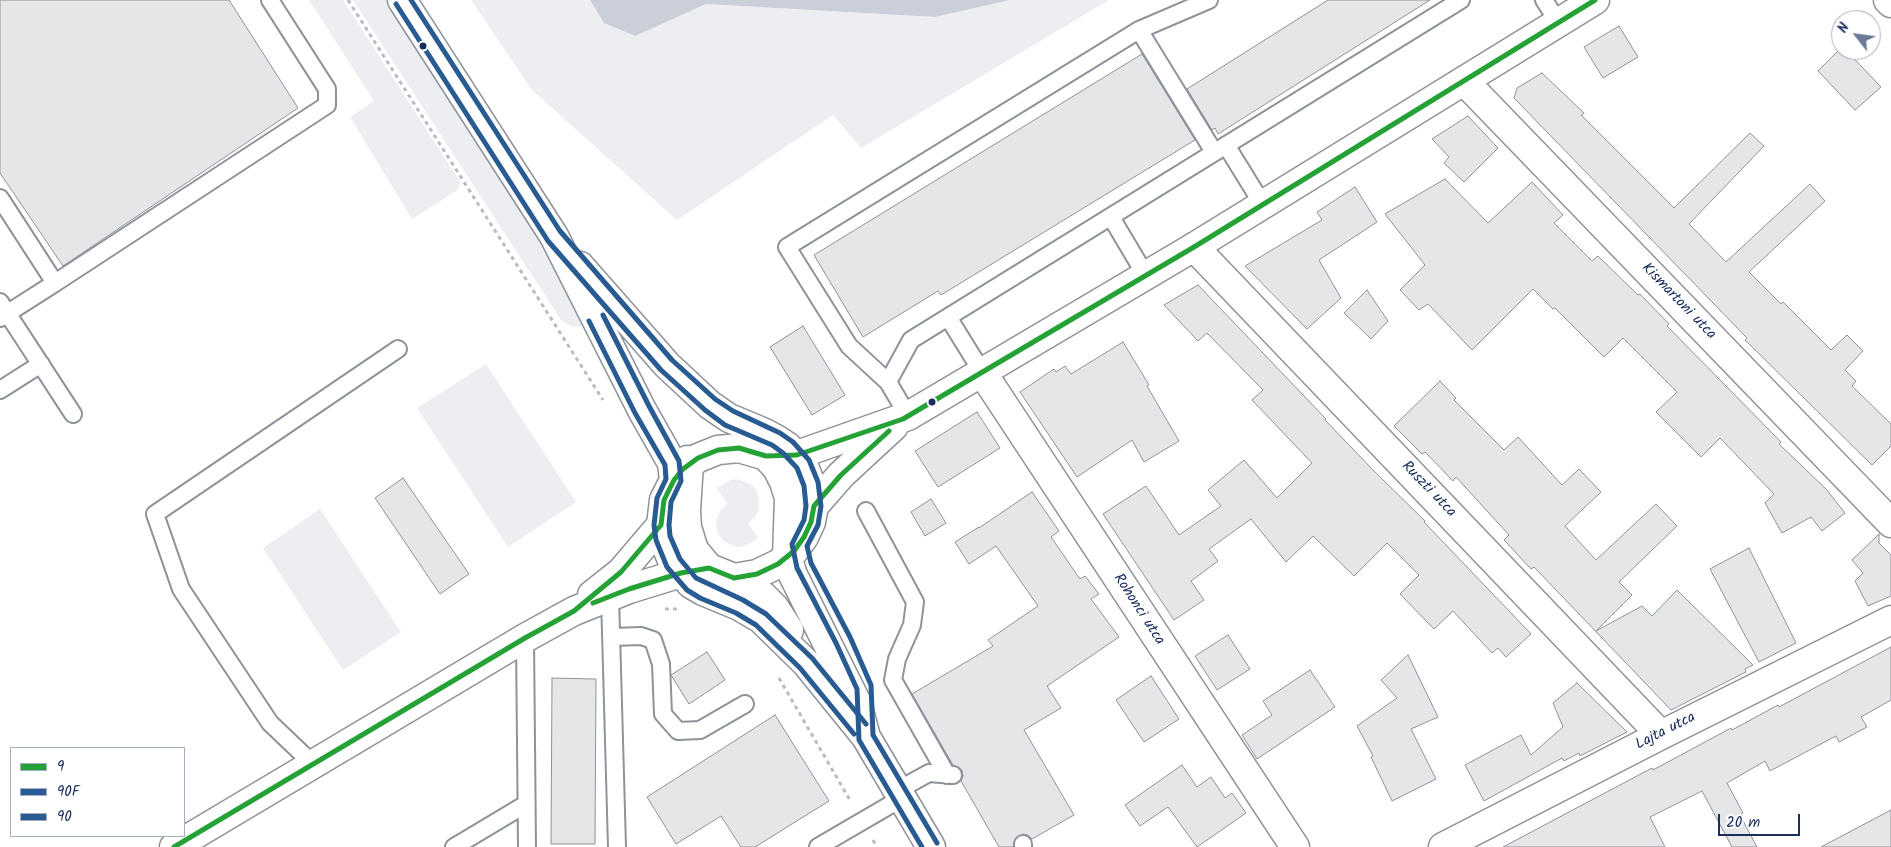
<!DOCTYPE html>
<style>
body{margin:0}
#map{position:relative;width:1891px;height:847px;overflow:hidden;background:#fff;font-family:Kalam,sans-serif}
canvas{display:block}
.legend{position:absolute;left:10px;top:747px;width:175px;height:90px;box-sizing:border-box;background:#fff;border:1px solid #a4acbf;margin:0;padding:6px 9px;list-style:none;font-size:15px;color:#1b2f5e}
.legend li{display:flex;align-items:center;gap:10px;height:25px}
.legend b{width:25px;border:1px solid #a4acbf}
.north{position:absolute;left:1831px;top:10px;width:50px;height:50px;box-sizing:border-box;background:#fff;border:1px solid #a4acbf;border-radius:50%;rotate:300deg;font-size:14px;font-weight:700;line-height:20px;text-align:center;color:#1b2f5e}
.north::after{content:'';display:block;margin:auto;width:18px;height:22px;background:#6b7896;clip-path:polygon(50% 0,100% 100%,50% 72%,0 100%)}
.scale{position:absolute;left:1718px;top:814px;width:82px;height:22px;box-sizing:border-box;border:2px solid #1b2f5e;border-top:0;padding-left:6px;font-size:15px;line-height:18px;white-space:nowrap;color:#1b2f5e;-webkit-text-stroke:4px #fff;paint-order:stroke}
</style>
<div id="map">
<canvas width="1891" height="847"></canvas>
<ul class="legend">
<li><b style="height:6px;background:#25a235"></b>9</li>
<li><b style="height:6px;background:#275b91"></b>90F</li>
<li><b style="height:6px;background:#275b91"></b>90</li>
</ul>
<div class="north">N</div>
<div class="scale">20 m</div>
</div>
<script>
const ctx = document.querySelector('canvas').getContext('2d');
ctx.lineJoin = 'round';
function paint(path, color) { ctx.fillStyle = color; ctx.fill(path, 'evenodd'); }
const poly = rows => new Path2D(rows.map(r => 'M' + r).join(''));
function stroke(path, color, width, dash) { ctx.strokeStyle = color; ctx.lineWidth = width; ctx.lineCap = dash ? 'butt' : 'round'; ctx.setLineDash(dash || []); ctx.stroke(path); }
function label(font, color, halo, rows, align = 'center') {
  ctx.font = font + ' Kalam,sans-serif'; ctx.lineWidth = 4; ctx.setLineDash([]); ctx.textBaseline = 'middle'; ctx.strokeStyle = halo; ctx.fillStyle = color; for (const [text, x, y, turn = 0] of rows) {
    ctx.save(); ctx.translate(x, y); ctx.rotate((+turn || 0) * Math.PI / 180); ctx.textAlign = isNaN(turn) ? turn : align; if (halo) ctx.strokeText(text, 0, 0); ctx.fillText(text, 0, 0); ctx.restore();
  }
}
paint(poly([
 [309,0,343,0,461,183,456,191,412,219,350,117,374,101],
 [353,0,387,0,550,251,586,323,578,327,571,326,561,320],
 [471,0,590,0,605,23,634,36,706,4,935,17,1010,0,1109,0,861,148,833,115,677,220,532,90],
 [486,364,576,502,508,547,417,408],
 [738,479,752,485,757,491,759,500,759,509,755,517,748,523,758,538,745,546,737,547,723,541,719,535,716,527,717,518,721,510,727,504,717,488,730,480],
 [320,509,401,632,343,670,263,548]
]), '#edeef2');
paint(poly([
 [590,0,1010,0,935,17,706,4,635,36,604,23]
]), '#cbcfda');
const building = poly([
 [0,0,229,0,298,108,63,266,0,173,0,0],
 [1328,0,1430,0,1218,134,1215,128,1212,130,1187,89,1328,0],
 [1619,26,1638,57,1603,78,1584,47,1619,26],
 [1841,48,1841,50,1846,50,1881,87,1855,110,1818,71,1841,48],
 [1142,54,1195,140,941,295,938,291,863,337,814,255,1142,54],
 [1542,73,1584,113,1581,115,1674,208,1750,133,1764,146,1689,224,1726,262,1810,184,1825,201,1749,272,1781,304,1783,302,1831,350,1847,335,1863,351,1845,370,1856,381,1852,386,1891,424,1891,446,1872,465,1745,340,1747,338,1514,98,1517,88,1542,73],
 [1468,116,1498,148,1464,182,1444,163,1449,157,1432,139,1468,116],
 [1445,179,1488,223,1532,182,1563,215,1554,223,1592,261,1598,256,1638,295,1640,294,1669,324,1667,326,1781,442,1779,444,1826,489,1845,513,1822,531,1811,517,1782,533,1765,503,1774,494,1720,438,1701,457,1656,412,1677,392,1623,338,1604,357,1555,308,1553,309,1533,289,1472,350,1428,304,1419,310,1400,290,1425,265,1385,214,1445,179],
 [1355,187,1377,222,1319,260,1341,298,1307,329,1245,266,1322,220,1317,212,1355,187],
 [1198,285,1326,419,1325,420,1375,472,1425,521,1424,522,1531,634,1506,657,1498,648,1492,653,1453,611,1434,629,1400,594,1419,575,1387,543,1354,576,1313,536,1286,562,1251,519,1209,549,1218,561,1191,581,1204,600,1174,620,1103,514,1146,486,1179,535,1221,506,1208,490,1244,460,1277,498,1312,463,1252,400,1263,390,1207,333,1198,341,1164,305,1198,285],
 [1367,290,1388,321,1371,339,1344,313,1367,290],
 [803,326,845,395,812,415,770,347,803,326],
 [1123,342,1149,385,1147,386,1179,441,1144,462,1132,440,1077,477,1020,392,1054,369,1056,372,1065,366,1071,374,1123,342],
 [1440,381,1456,398,1454,400,1504,450,1518,437,1562,485,1579,469,1601,492,1565,526,1596,560,1656,504,1677,526,1619,582,1632,595,1596,631,1642,606,1652,616,1677,590,1753,665,1745,669,1746,672,1671,710,1534,567,1531,569,1504,540,1509,535,1456,477,1453,481,1425,452,1422,454,1394,426,1440,381],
 [977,412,1000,448,938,487,915,451,977,412],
 [403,478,469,574,440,594,375,498,403,478],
 [1032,492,1059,531,1051,537,1080,579,1085,576,1099,594,1091,599,1119,637,1047,686,1061,708,1024,730,1074,815,1032,839,1028,835,1023,834,1015,839,1013,847,999,847,961,781,963,776,962,770,958,767,953,765,912,694,993,646,988,640,1038,606,996,546,969,564,955,542,979,527,979,528,1032,492],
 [931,499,946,523,925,536,911,512,931,499],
 [1879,534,1879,543,1891,555,1891,596,1868,606,1855,581,1863,573,1852,560,1879,534],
 [1749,548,1796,643,1759,662,1710,569,1749,548],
 [1228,635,1250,669,1217,690,1195,656,1228,635],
 [1891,647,1891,700,1861,717,1867,727,1839,742,1836,736,1770,771,1765,761,1727,783,1743,813,1740,815,1757,847,1732,847,1702,791,1650,817,1665,847,1503,847,1652,768,1653,770,1731,728,1732,730,1778,705,1779,707,1891,647],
 [707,652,725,680,689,704,671,675,707,652],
 [1408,655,1438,717,1411,729,1436,779,1392,801,1371,757,1373,756,1357,726,1397,698,1381,680,1408,655],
 [1310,670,1335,707,1257,759,1242,735,1272,715,1263,701,1310,670],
 [1151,676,1179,719,1144,742,1116,700,1151,676],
 [552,678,596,679,595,844,551,844,552,678],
 [1577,683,1627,732,1580,756,1579,753,1564,761,1562,758,1484,801,1465,765,1521,735,1531,755,1563,727,1553,703,1577,683],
 [775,715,829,801,755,847,741,847,721,816,676,844,647,797,775,715],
 [1182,765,1197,787,1211,777,1225,798,1232,793,1246,813,1197,847,1168,807,1140,826,1125,805,1182,765],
 [1891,810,1891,847,1821,847,1891,810]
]);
paint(building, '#e5e6e8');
stroke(building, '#8e929a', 1);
const lane = poly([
 [1544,0,1558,22],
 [1139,30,1214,152],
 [1226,145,1263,205],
 [0,198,55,283,327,105,327,89,270,0],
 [1111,217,1146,276],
 [0,302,73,414],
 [948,317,982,372],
 [0,318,55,283],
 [888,382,849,346,787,247,1139,30,1209,0],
 [0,390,41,364],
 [908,416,888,382,911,340,1461,0],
 [866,511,915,602,912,625,897,659,893,680,947,775],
 [610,597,617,847],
 [612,637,641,636,653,640,661,664,663,714,678,731,700,730,745,704],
 [525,638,527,847],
 [313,764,270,723,181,589,155,514,398,349],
 [898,790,929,773,953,775],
 [1023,844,1023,847],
 [454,847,526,804],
 [818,847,902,798]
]);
const street = poly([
 [1888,0,1891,3],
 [1464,81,1891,523],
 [1194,247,1661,735],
 [982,372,1295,847],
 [592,595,621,572,661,525],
 [174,847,525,638,574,611,629,589,681,573,704,569],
 [1443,847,1661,735,1891,620]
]);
const secondary = poly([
 [402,0,554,236,642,410,672,463,674,480],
 [580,266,667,365,710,405,729,418,765,433,776,439,788,447,803,464,811,484,814,506,811,522,804,537,794,551,778,564,757,574,734,578],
 [766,456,797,455,908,416,1194,247,1595,0],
 [687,460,689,464,686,510,687,527,694,550,709,568,734,578,763,596,774,607,789,630],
 [814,506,841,475,894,426],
 [866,737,857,703,793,575,787,557,789,498,784,482,777,468,766,456,739,448,718,450,698,458,683,469,674,480,664,500,661,525,663,538,673,563,691,584,703,591,739,606,761,619,806,663,866,737,931,847]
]);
stroke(lane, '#8e929a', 20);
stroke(street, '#8e929a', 31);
stroke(secondary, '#8e929a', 31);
stroke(poly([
 [348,0,603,400],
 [665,609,678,609],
 [779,678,851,802],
 [873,840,877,847]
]), '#b9bcc1', 3, [4, 4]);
stroke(lane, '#fff', 16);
stroke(street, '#fff', 28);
stroke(secondary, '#fff', 28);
stroke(poly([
 [593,603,629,589,681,573,709,568,734,578,757,574,778,564,794,551,804,537,811,522,814,506,841,475,889,431],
 [174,847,525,638,574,611,621,572,661,525,664,500,674,480,683,469,698,458,718,450,739,448,766,456,797,455,903,419,1194,247,1595,0]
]), '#25a235', 5);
stroke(poly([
 [396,4,548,241,661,370,705,410,725,425,772,445,783,453,797,468,804,486,806,506,804,520,792,544,797,568,836,643,857,689,859,740,922,847],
 [589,321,635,413,665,465,666,479,657,498,654,525,656,540,667,567,687,590,700,598,736,613,756,625,800,668,854,734]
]), '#275b91', 5);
stroke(poly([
 [411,0,560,231,672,360,715,399,733,411,780,433,793,442,809,460,818,482,821,506,818,525,807,546,811,563,850,637,871,685,873,735,937,843],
 [603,315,649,406,679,461,681,481,671,502,669,525,670,536,680,559,696,578,743,600,766,614,812,658,866,724]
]), '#275b91', 5);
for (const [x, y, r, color] of [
 [423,46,4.5,"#1b2f5e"],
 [932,402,4.5,"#1b2f5e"]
]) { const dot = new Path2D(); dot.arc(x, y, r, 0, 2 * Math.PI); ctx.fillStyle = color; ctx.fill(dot); stroke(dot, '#fff', 2); }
label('15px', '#1b2f5e', '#fff', [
 ["Kismartoni utca",1678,302,46],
 ["Ruszti utca",1428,490,46],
 ["Rohonci utca",1138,610,57],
 ["Lajta utca",1666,732,-27]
]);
</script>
